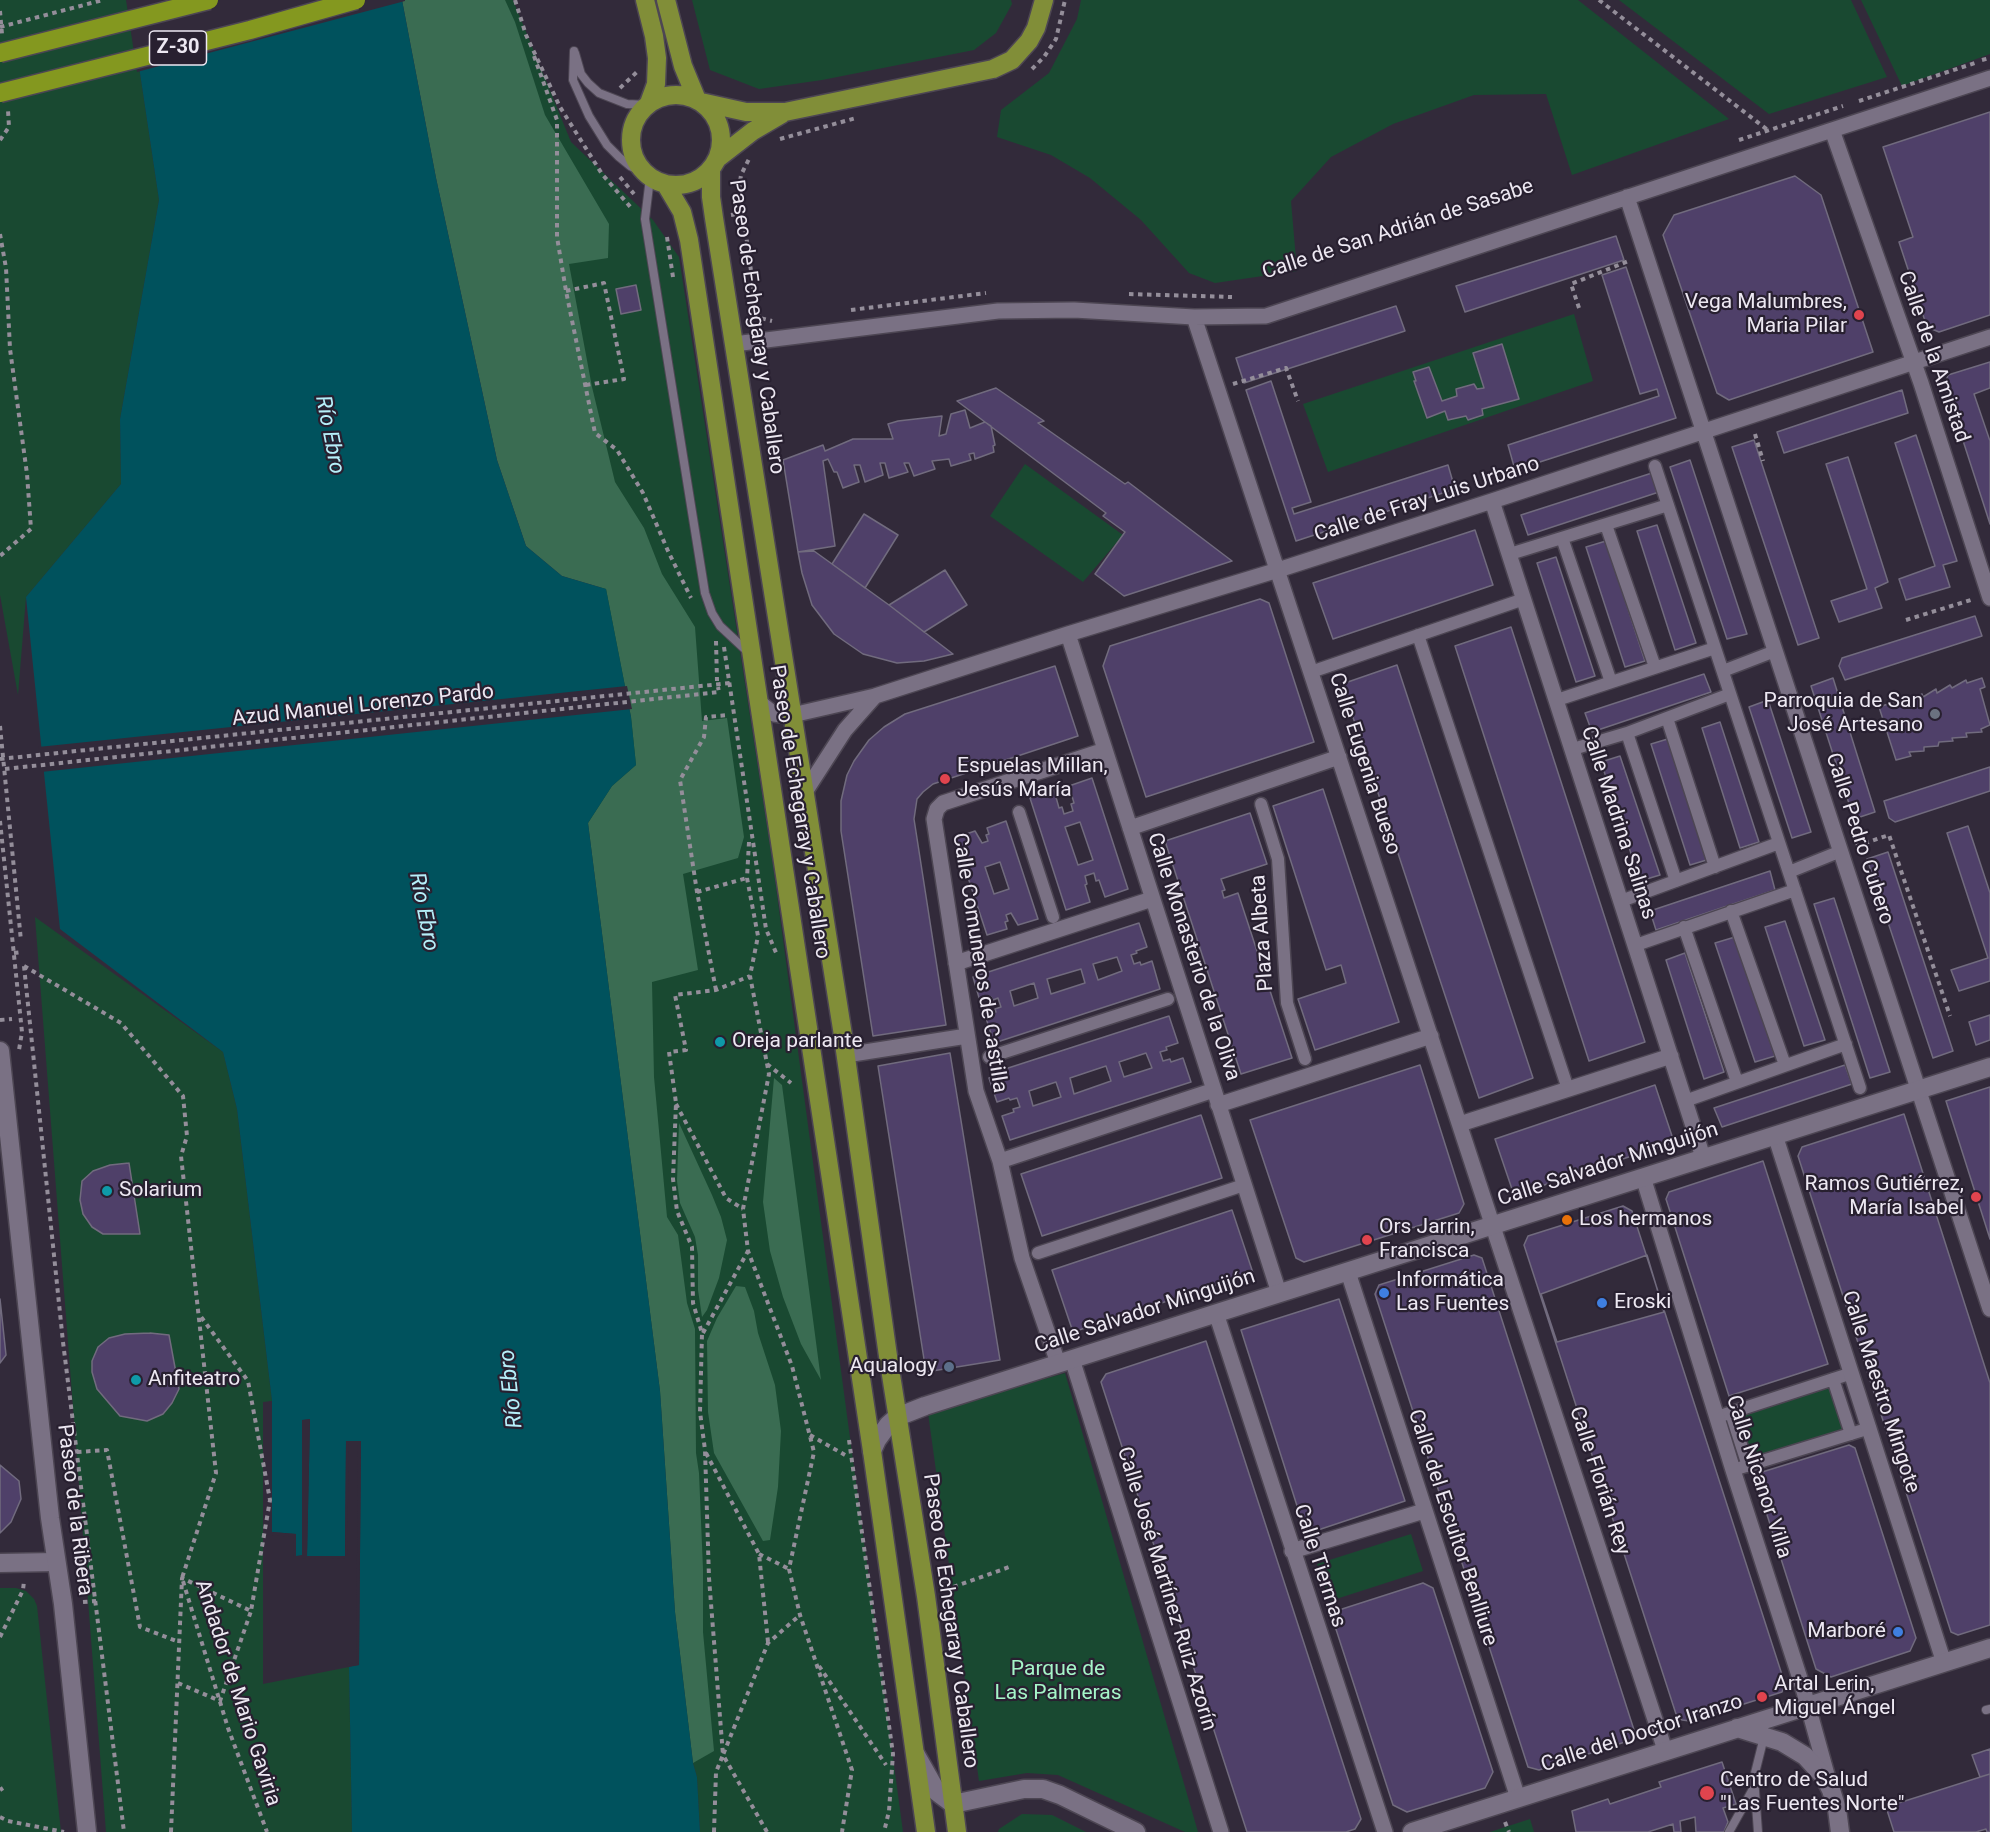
<!DOCTYPE html>
<meta charset="utf-8">
<style>
body{margin:0}
canvas{display:block;background:#322a3a}
</style>
<canvas width="1990" height="1832"></canvas>
<script>
const ctx = document.querySelector('canvas').getContext('2d');
ctx.lineJoin = 'round';
function paint(path, color) { ctx.fillStyle = color; ctx.fill(path, 'evenodd'); }
const poly = rows => new Path2D(rows.map(r => 'M' + r).join(''));
function stroke(path, color, width, dash) { ctx.strokeStyle = color; ctx.lineWidth = width; ctx.lineCap = dash ? 'butt' : 'round'; ctx.setLineDash(dash || []); ctx.stroke(path); }
function label(font, color, halo, rows, align = 'center') {
  ctx.font = font + ' Roboto,sans-serif'; ctx.lineWidth = 4.5; ctx.setLineDash([]); ctx.textBaseline = 'middle'; ctx.strokeStyle = halo; ctx.fillStyle = color; for (const [text, x, y, turn = 0] of rows) {
    ctx.save(); ctx.translate(x, y); ctx.rotate((+turn || 0) * Math.PI / 180); ctx.textAlign = isNaN(turn) ? turn : align; if (halo) ctx.strokeText(text, 0, 0); ctx.fillText(text, 0, 0); ctx.restore();
  }
}
paint(poly([
 [0,0,129,0,159,200,120,419,121,484,26,597,18,695,0,595],
 [461,0,513,0,571,142,653,220,679,257,773,865,903,1832,700,1832,697,1777,693,1763,675,1612,660,1391,588,823,631,717],
 [692,0,1011,0,1012,4,996,33,974,50,822,80,759,89,710,70],
 [1081,0,1578,0,1729,119,1572,175,1546,94,1474,95,1393,124,1331,157,1291,201,1297,271,1215,283,1189,273,1141,220,1090,178,1051,155,997,137,1001,110,1049,73,1077,19],
 [1619,0,1851,0,1887,77,1769,114],
 [1861,0,1990,0,1990,54,1902,86],
 [1574,314,1593,381,1328,472,1303,404],
 [1025,464,1123,535,1083,582,990,516],
 [35,917,223,1052,237,1109,272,1401,263,1402,263,1684,349,1667,352,1832,106,1832],
 [1065,1373,1198,1832,1185,1832,1058,1775,1027,1773,979,1781,928,1413],
 [1832,1387,1845,1429,1751,1459,1737,1418],
 [1411,1534,1423,1571,1330,1601,1317,1564],
 [0,1588,16,1588,26,1591,34,1599,37,1606,61,1832,0,1832],
 [1022,1814,1052,1815,1086,1832,998,1832,999,1829],
 [1530,1819,1534,1832,1490,1832]
]), '#194931');
paint(poly([
 [402,0,505,0,515,22,545,115,609,224,608,258,569,264,592,387,615,482,644,528,662,574,695,627,702,721,727,718,744,837,738,858,683,874,698,970,652,982,654,1077,667,1217,678,1235,687,1303,695,1329,696,1453,699,1473,703,1569,703,1632,714,1751,693,1763,675,1612,660,1391,588,823,612,786,636,765,631,717,606,589,562,576,526,546,497,460,436,178],
 [774,1078,782,1085,821,1380,801,1344,783,1297,770,1251,763,1202],
 [679,1123,712,1195,721,1217,727,1240,719,1278,707,1310,702,1317,698,1290,698,1255,695,1237,680,1203,677,1181],
 [736,1286,745,1287,754,1311,758,1333,775,1385,781,1431,778,1487,770,1540,763,1541,714,1453,708,1412,707,1341,717,1318]
]), '#3a6c52');
paint(poly([
 [129,0,402,0,436,178,497,460,526,546,562,576,606,589,631,717,636,765,612,786,588,823,660,1391,675,1612,693,1763,697,1777,700,1832,352,1832,349,1667,359,1665,361,1441,346,1441,345,1556,307,1556,310,1419,303,1420,302,1556,296,1556,296,1534,272,1532,272,1401,237,1109,223,1052,60,929,26,597,121,484,120,419,159,200]
]), '#00525d');
paint(poly([
 [126,0,405,0,405,1,137,72],
 [627,686,632,709,41,772,38,747],
 [269,1401,272,1401,272,1532,296,1534,296,1556,302,1555,302,1420,310,1419,307,1556,345,1556,346,1441,361,1441,359,1665,346,1667,348,1664,356,1663,358,1444,349,1444,347,1557,345,1559,294,1558,293,1537,271,1535,269,1533]
]), '#322a3a');
const building = poly([
 [1990,112,1990,315,1939,332,1927,327,1899,242,1913,237,1883,147,1990,112],
 [1795,176,1821,195,1873,352,1729,400,1717,393,1663,235,1674,215,1795,176],
 [1616,236,1624,260,1465,312,1456,286,1616,236],
 [1626,267,1676,418,1515,470,1508,445,1659,396,1657,389,1640,394,1602,275,1626,267],
 [636,285,641,310,621,314,616,289,636,285],
 [1396,306,1405,331,1244,383,1236,358,1396,306],
 [1502,344,1519,399,1482,409,1483,415,1468,420,1466,416,1448,420,1445,411,1427,418,1414,381,1416,381,1413,372,1429,367,1442,401,1457,396,1456,389,1474,384,1477,389,1484,388,1473,353,1502,344],
 [1990,362,1990,388,1974,394,1990,441,1990,524,1945,385,1948,375,1990,362],
 [1271,381,1311,502,1292,508,1294,514,1448,465,1455,489,1296,541,1246,390,1271,381],
 [996,388,1044,421,1038,423,1125,484,1128,482,1232,561,1124,596,1095,574,1125,532,1103,516,1106,513,957,401,996,388],
 [1902,390,1908,413,1784,453,1777,432,1902,390],
 [965,410,970,428,985,422,991,426,995,445,993,446,994,452,975,459,974,453,969,454,971,460,951,466,949,459,932,461,935,469,914,476,909,463,904,463,908,472,889,478,885,463,880,463,883,475,865,482,860,465,854,465,859,482,843,488,837,472,834,472,828,459,823,461,835,546,798,552,783,460,823,445,825,451,853,439,893,439,888,424,898,421,942,416,939,436,946,434,951,414,965,410],
 [1916,435,1957,561,1943,565,1950,587,1906,600,1899,579,1935,566,1895,443,1916,435],
 [1754,440,1819,638,1798,645,1732,447,1754,440],
 [1848,457,1888,582,1875,588,1882,608,1839,622,1831,601,1867,589,1826,464,1848,457],
 [1690,460,1747,634,1727,639,1670,467,1690,460],
 [1652,473,1659,492,1528,535,1521,515,1652,473],
 [864,514,898,535,865,588,832,564,864,514],
 [1657,525,1696,643,1675,650,1637,531,1657,525],
 [1475,530,1493,585,1333,639,1313,583,1475,530],
 [1606,541,1645,661,1625,667,1586,547,1606,541],
 [814,551,889,605,953,654,924,661,897,663,863,654,834,634,812,605,802,573,798,552,814,551],
 [1556,557,1595,676,1576,682,1537,563,1556,557],
 [945,570,967,605,924,632,889,605,945,570],
 [1260,599,1269,603,1314,742,1146,797,1103,666,1110,646,1260,599],
 [1975,616,1982,636,1845,680,1839,666,1842,658,1975,616],
 [1511,627,1645,1042,1589,1061,1455,646,1511,627],
 [1397,665,1533,1078,1479,1098,1342,684,1397,665],
 [1055,666,1078,736,933,784,923,792,917,799,914,819,946,1025,873,1036,841,831,841,801,847,775,854,761,869,740,884,727,905,714,1055,666],
 [1704,674,1711,692,1592,732,1585,713,1704,674],
 [1833,678,1875,812,1854,819,1811,686,1833,678],
 [1982,678,1985,687,1980,689,1990,725,1981,729,1982,732,1966,733,1967,737,1952,738,1953,741,1939,742,1938,746,1924,747,1924,751,1909,752,1911,756,1896,760,1879,707,1894,702,1895,707,1908,699,1909,702,1922,694,1923,697,1936,689,1937,693,1950,685,1952,688,1966,680,1967,683,1982,678],
 [1768,700,1811,832,1792,838,1749,707,1768,700],
 [1720,722,1759,842,1740,848,1702,728,1720,722],
 [1671,738,1710,859,1690,865,1651,744,1671,738],
 [1620,756,1660,875,1640,881,1601,762,1620,756],
 [1990,767,1990,791,1895,822,1889,818,1884,801,1990,767],
 [1092,778,1128,889,1105,897,1099,880,1096,881,1094,873,1085,876,1087,884,1085,885,1090,902,1066,910,1030,798,1054,790,1059,808,1062,807,1064,814,1073,811,1071,804,1074,803,1069,786,1092,778],
 [1080,822,1093,860,1078,865,1065,827,1080,822],
 [1323,789,1399,1022,1315,1050,1298,999,1346,983,1341,965,1326,970,1273,806,1323,789],
 [1250,813,1267,864,1221,879,1225,890,1222,891,1224,898,1238,893,1292,1058,1241,1074,1165,841,1250,813],
 [1006,821,1038,919,1018,925,1011,913,1006,915,1008,921,1005,922,1007,929,987,935,955,838,975,831,982,843,988,841,986,835,989,834,987,828,1006,821],
 [1000,862,1009,889,994,894,985,867,1000,862],
 [1968,826,1990,893,1990,981,1959,991,1951,970,1988,958,1947,833,1968,826],
 [1888,852,1953,1051,1933,1058,1867,859,1888,852],
 [1770,871,1775,890,1656,930,1650,911,1770,871],
 [1834,898,1890,1072,1870,1078,1814,904,1834,898],
 [1785,921,1825,1040,1804,1046,1765,927,1785,921],
 [1139,923,1147,947,1136,951,1137,953,1131,955,1134,964,1140,962,1141,965,1152,961,1160,989,994,1043,985,1015,996,1012,995,1009,1001,1007,998,998,993,1000,991,997,980,1001,973,977,1139,923],
 [1117,957,1122,971,1098,980,1093,964,1117,957],
 [1081,969,1085,983,1051,994,1047,979,1081,969],
 [1034,983,1038,998,1014,1006,1010,991,1034,983],
 [1735,937,1775,1056,1755,1062,1715,943,1735,937],
 [1685,953,1724,1072,1704,1079,1666,960,1685,953],
 [1990,1015,1990,1040,1976,1045,1969,1022,1990,1015],
 [1169,1016,1178,1043,1166,1047,1167,1050,1160,1052,1163,1061,1170,1059,1171,1062,1183,1058,1191,1082,1010,1140,1002,1116,1014,1112,1013,1109,1020,1107,1017,1098,1010,1100,1009,1098,997,1102,989,1078,1004,1073,1002,1070,1169,1016],
 [1146,1053,1152,1068,1124,1077,1119,1062,1146,1053],
 [1106,1066,1111,1081,1074,1094,1070,1078,1106,1066],
 [1056,1082,1061,1097,1033,1106,1029,1091,1056,1082],
 [950,1053,1000,1360,926,1372,878,1066,950,1053],
 [1420,1065,1464,1204,1459,1213,1304,1262,1296,1258,1250,1120,1420,1065],
 [1845,1065,1852,1084,1722,1127,1714,1108,1845,1065],
 [1655,1085,1674,1142,1514,1195,1495,1139,1655,1085],
 [1990,1087,1990,1239,1946,1101,1990,1087],
 [1904,1114,1990,1383,1990,1625,1958,1635,1951,1632,1798,1156,1802,1147,1904,1114],
 [1201,1115,1222,1178,1042,1236,1021,1174,1201,1115],
 [1763,1161,1828,1364,1729,1396,1666,1199,1669,1192,1763,1161],
 [129,1163,140,1234,103,1234,92,1227,83,1214,80,1200,82,1181,93,1171,110,1165,129,1163],
 [1623,1206,1632,1211,1785,1684,1782,1692,1690,1721,1682,1720,1676,1714,1524,1245,1528,1236,1623,1206],
 [1232,1210,1253,1273,1073,1332,1052,1270,1232,1210],
 [1474,1255,1482,1258,1635,1733,1631,1740,1539,1770,1528,1767,1375,1294,1379,1285,1474,1255],
 [1647,1255,1664,1312,1557,1342,1541,1294,1647,1255],
 [0,1299,6,1355,0,1363,0,1299],
 [1339,1299,1405,1501,1306,1534,1241,1330,1339,1299],
 [150,1333,169,1335,179,1389,172,1403,163,1414,147,1421,120,1416,97,1389,92,1372,92,1361,98,1347,109,1338,125,1334,150,1333],
 [1206,1341,1361,1819,1355,1829,1346,1832,1247,1832,1101,1382,1106,1374,1206,1341],
 [1849,1445,1855,1448,1916,1638,1910,1651,1831,1677,1816,1669,1756,1480,1759,1473,1849,1445],
 [0,1465,19,1481,21,1499,11,1522,0,1533,0,1465],
 [1423,1583,1433,1588,1493,1772,1485,1788,1407,1812,1393,1805,1333,1620,1339,1610,1423,1583],
 [1990,1749,1990,1774,1980,1777,1972,1755,1990,1749],
 [1722,1762,1736,1804,1723,1808,1728,1822,1724,1832,1696,1832,1695,1817,1680,1821,1681,1832,1674,1832,1673,1824,1648,1832,1576,1832,1572,1811,1608,1799,1610,1804,1661,1787,1659,1782,1722,1762],
 [1990,1774,1990,1832,1987,1832,1986,1829,1976,1832,1894,1832,1886,1807,1990,1774]
]);
paint(building, '#4f4069');
stroke(building, '#716b7e', 1.5);
const service = poly([
 [574,51,573,80,589,116,607,145,619,157,630,166,643,172],
 [575,53,581,74,588,83,599,93,627,104,647,105],
 [650,178,645,219,705,593,712,613,720,626,749,653],
 [1986,1710,1990,1709],
 [1729,1832,1753,1789],
 [1758,1832,1754,1777,1764,1737]
]);
const pedestrian = poly([
 [1655,466,1860,1088],
 [1606,525,1655,667],
 [1562,538,1611,682],
 [1510,554,1668,505],
 [1418,635,1568,1089],
 [1723,671,1775,651],
 [1311,672,1524,599],
 [1557,700,1715,648],
 [1667,718,1715,867],
 [1627,733,1676,881],
 [1573,749,1627,733,1730,694],
 [1261,804,1278,859,1287,1003,1305,1059],
 [1019,812,1053,917],
 [1789,872,1841,851],
 [1621,901,1779,843],
 [1731,911,1785,1065],
 [1684,927,1737,1082],
 [1636,945,1795,890],
 [989,1057,1168,999],
 [1685,1101,1846,1044],
 [1038,1253,1244,1185],
 [1833,1379,1851,1434],
 [1731,1413,1748,1466],
 [1717,1417,1852,1373],
 [1733,1470,1870,1428]
]);
const minor = poly([
 [1832,130,1921,383,1990,598],
 [1627,197,1990,1309],
 [1194,317,1665,1750],
 [734,344,998,311,1074,310,1194,317,1266,316,1990,78],
 [1492,501,1703,1157],
 [1068,634,1279,1293],
 [760,703,774,714,788,716,875,696,1068,634,1278,570,1492,501,1990,337],
 [805,792,845,730,875,696],
 [1130,828,1339,757],
 [956,963,1152,899],
 [846,1055,967,1036],
 [1218,1105,1431,1036],
 [1460,1124,1671,1056],
 [1775,1135,1944,1663],
 [1000,1161,1214,1090],
 [1643,1177,1733,1470,1803,1688,1829,1782],
 [1348,1272,1518,1798],
 [1216,1313,1385,1832],
 [1072,1359,1221,1832],
 [1058,1363,1022,1258,1000,1161,976,1091,934,819,937,809,943,803,1105,750],
 [1292,1551,1424,1511]
]);
const tertiary = poly([
 [872,1451,877,1440,888,1425,897,1417,925,1406,1990,1067],
 [0,1563,55,1562],
 [1737,1728,1782,1742,1805,1756,1825,1778,1831,1790,1837,1809,1840,1832],
 [916,1755,937,1792,953,1804,1024,1789,1043,1789,1060,1795,1136,1832],
 [1412,1832,1990,1648]
]);
const secondary = poly([
 [0,1051,50,1518,63,1604,87,1832]
]);
const primary = poly([
 [645,0,654,36,657,58,656,84,649,103],
 [666,0,683,66,697,100],
 '631 140a45 45 0 1 1 90 0a45 45 0 1 1-90 0Z',
 [701,102,746,112,785,112,993,69,1012,60,1029,41,1036,28,1044,0],
 [717,159,753,131,782,114],
 [711,169,711,197,714,218,842,1029,888,1356,926,1596,957,1832],
 [666,185,682,212,689,240,872,1451,926,1832]
]);
stroke(service, '#4d4653', 10);
stroke(pedestrian, '#4d4653', 15);
stroke(minor, '#4d4653', 18);
stroke(tertiary, '#4d4653', 21);
stroke(secondary, '#4d4653', 21);
stroke(primary, '#4d4653', 21);
stroke(poly([
 [515,0,526,35,560,107,602,174,633,210],
 [1599,0,1769,131],
 [0,11,2,34],
 [534,56,557,120,557,237,566,291,595,433,617,450,643,493,668,551,691,598],
 [1982,60,1990,58],
 [1032,69,1044,57,1056,39,1065,0],
 [620,88,638,71],
 [1859,101,1975,63],
 [780,139,856,118],
 [0,140,9,127,8,110],
 [1739,140,1843,106],
 [620,177,634,194],
 [743,213,756,307,760,318,772,321],
 [731,215,743,213,739,190,741,175,749,159],
 [0,234,6,268,10,349,27,474,31,529,0,556],
 [667,237,673,277],
 [566,291,604,283,624,379,586,385],
 [1129,294,1232,297],
 [1579,308,1571,284,1631,260],
 [851,310,986,293],
 [1233,384,1286,368,1298,401],
 [1755,434,1763,461],
 [1906,620,1974,599],
 [716,641,717,681],
 [724,647,766,929,777,955],
 [0,726,21,941],
 [0,759,730,683],
 [5,769,719,692,718,687],
 [0,821,22,1032,19,1050],
 [749,842,747,878,758,936,750,976,769,1074,743,1209,748,1251,792,1366,814,1452,789,1569,800,1615,852,1770,842,1832],
 [1856,846,1889,835,1950,1016],
 [697,892,747,878],
 [14,953,22,952],
 [24,966,121,1023,183,1096,187,1136,181,1156,216,1473,182,1578,228,1728,267,1832],
 [24,966,63,1342,124,1832],
 [716,990,697,892,680,780,704,737,706,717,729,715],
 [0,1020,12,1019],
 [767,1064,791,1083],
 [676,1104,726,1198,743,1209],
 [703,1333,748,1251],
 [810,1435,845,1455],
 [849,1440,893,1754,889,1811,884,1832],
 [77,1452,107,1450,140,1627,179,1642],
 [706,1453,759,1554,768,1642],
 [759,1554,789,1569],
 [79,1561,90,1560],
 [945,1590,1012,1566],
 [83,1602,96,1601],
 [0,1637,23,1590,24,1581],
 [819,1666,886,1765],
 [178,1683,220,1701,251,1611],
 [0,1790,3,1788],
 [0,1817,8,1821,64,1832],
 [1505,1822,1509,1832],
 [171,1832,182,1578,251,1611,270,1500,248,1381,199,1314],
 [714,1832,716,1772,723,1755,709,1578,705,1450,700,1412,702,1333,693,1303,692,1247,677,1211,673,1179,676,1103,669,1052,686,1050,675,995,716,990,750,976],
 [767,1832,723,1755,768,1643,800,1615]
]), '#948e9a', 4, [4.5, 4.5]);
stroke(service, '#7a7184', 8);
stroke(pedestrian, '#7a7184', 12);
stroke(minor, '#7a7184', 15);
stroke(tertiary, '#7a7184', 18);
stroke(secondary, '#7a7184', 18);
stroke(primary, '#818e38', 18);
const trunkBridge = poly([
 [0,53,209,0],
 [0,93,250,30,356,0]
]);
stroke(trunkBridge, '#4d4653', 21, []);
stroke(poly([
 [0,27,103,0]
]), '#948e9a', 4, [4.5, 4.5]);
stroke(trunkBridge, '#84981f', 18);
for (const [x, y, r, color] of [
 [1859,315,6,"#e0444e"],
 [1935,714,6,"#6b7280"],
 [945,779,6,"#e0444e"],
 [720,1042,6,"#0f9aa8"],
 [107,1191,6,"#0f9aa8"],
 [1976,1197,6,"#e0444e"],
 [1567,1220,6,"#e8710a"],
 [1367,1240,6,"#e0444e"],
 [1384,1293,6,"#3f7fe0"],
 [1602,1303,6,"#3f7fe0"],
 [949,1367,6,"#5c6f8a"],
 [136,1380,6,"#0f9aa8"],
 [1898,1632,6,"#3f7fe0"],
 [1762,1697,6,"#e0444e"],
 [1707,1793,8,"#e0444e"]
]) { const dot = new Path2D(); dot.arc(x, y, r, 0, 2 * Math.PI); ctx.fillStyle = color; ctx.fill(dot); stroke(dot, '#282030', 2); }
for (const [x, y, w] of [
 [178,48,57]
]) { const box = new Path2D(); box.roundRect(x - w / 2, y - 17, w, 34, 4.5); ctx.fillStyle = '#282030'; ctx.fill(box); stroke(box, '#ede8f2', 1.5); }
label('bold 20px', '#ede8f2', null, [
 ["Z-30",178,48]
]);
label('21px', '#ede8f2', '#282030', [
 ["Calle de San Adrián de Sasabe",1398,230,-18],
 ["Paseo de Echegaray y Caballero",756,327,82],
 ["Calle de la Amistad",1933,357,71],
 ["Calle de Fray Luis Urbano",1427,500,-18],
 ["Azud Manuel Lorenzo Pardo",363,706,-6],
 ["Calle Eugenia Bueso",1364,764,72],
 ["Paseo de Echegaray y Caballero",799,812,81],
 ["Calle Madrina Salinas",1618,823,72],
 ["Calle Pedro Cubero",1859,839,72],
 ["Plaza Albeta",1263,933,-94],
 ["Calle Monasterio de la Oliva",1193,957,72],
 ["Calle Comuneros de Castilla",979,963,81],
 ["Calle Salvador Minguijón",1608,1165,-18],
 ["Calle Salvador Minguijón",1145,1312,-18],
 ["Calle Maestro Mingote",1880,1392,72],
 ["Calle Nicanor Villa",1758,1477,72],
 ["Calle Florián Rey",1599,1481,72],
 ["Paseo de la Ribera",74,1510,83],
 ["Calle del Escultor Benlliure",1452,1528,72],
 ["Calle Tiermas",1319,1566,72],
 ["Calle José Martínez Ruiz Azorín",1166,1589,73],
 ["Paseo de Echegaray y Caballero",950,1621,82],
 ["Andador de Mario Gaviria",237,1693,72],
 ["Calle del Doctor Iranzo",1642,1734,-18]
]);
label('21px', '#ede8f2', '#282030', [
 ["Vega Malumbres,",1847,303,"right"],
 ["Maria Pilar",1847,327,"right"],
 ["Parroquia de San",1923,702,"right"],
 ["José Artesano",1923,726,"right"],
 ["Espuelas Millan,",957,767],
 ["Jesús María",957,791],
 ["Oreja parlante",732,1042],
 ["Ramos Gutiérrez,",1964,1185,"right"],
 ["María Isabel",1964,1209,"right"],
 ["Solarium",119,1191],
 ["Los hermanos",1579,1220],
 ["Ors Jarrin,",1379,1228],
 ["Francisca",1379,1252],
 ["Informática",1396,1281],
 ["Las Fuentes",1396,1305],
 ["Eroski",1614,1303],
 ["Aqualogy",937,1367,"right"],
 ["Anfiteatro",148,1380],
 ["Marboré",1886,1632,"right"],
 ["Artal Lerin,",1774,1685],
 ["Miguel Ángel",1774,1709],
 ["Centro de Salud",1720,1781],
 ["\"Las Fuentes Norte\"",1720,1805]
], 'left');
label('21px', '#a5f5c8', '#282030', [
 ["Parque de",1058,1670],
 ["Las Palmeras",1058,1694]
]);
label('italic 22px', '#b6f0fa', '#282030', [
 ["Río Ebro",329,435,79],
 ["Río Ebro",423,912,79],
 ["Río Ebro",512,1389,-96]
]);
</script>
